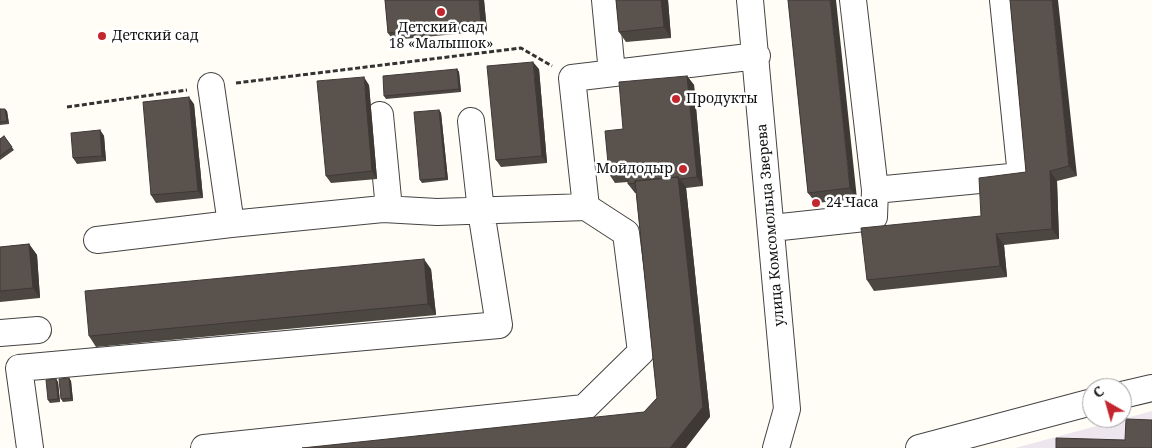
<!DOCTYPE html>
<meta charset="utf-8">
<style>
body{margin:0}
#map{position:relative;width:1152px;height:448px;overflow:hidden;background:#fffdf5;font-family:"Noto Serif",serif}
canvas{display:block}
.north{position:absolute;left:1082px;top:378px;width:50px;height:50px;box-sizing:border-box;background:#fff;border:1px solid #a0a0a0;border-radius:50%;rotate:322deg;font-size:14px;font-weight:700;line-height:20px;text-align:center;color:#111}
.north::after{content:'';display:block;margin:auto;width:18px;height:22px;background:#c4262e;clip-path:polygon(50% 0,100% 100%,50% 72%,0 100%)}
</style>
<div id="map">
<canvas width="1152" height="448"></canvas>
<div class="north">С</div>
</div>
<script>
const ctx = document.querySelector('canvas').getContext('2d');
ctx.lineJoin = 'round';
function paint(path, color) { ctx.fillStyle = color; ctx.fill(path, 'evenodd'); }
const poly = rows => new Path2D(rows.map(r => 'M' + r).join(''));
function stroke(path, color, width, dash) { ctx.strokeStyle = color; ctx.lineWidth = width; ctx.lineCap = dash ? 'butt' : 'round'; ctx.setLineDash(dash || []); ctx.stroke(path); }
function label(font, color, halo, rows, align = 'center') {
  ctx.font = font + ' "Noto Serif",serif'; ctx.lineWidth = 5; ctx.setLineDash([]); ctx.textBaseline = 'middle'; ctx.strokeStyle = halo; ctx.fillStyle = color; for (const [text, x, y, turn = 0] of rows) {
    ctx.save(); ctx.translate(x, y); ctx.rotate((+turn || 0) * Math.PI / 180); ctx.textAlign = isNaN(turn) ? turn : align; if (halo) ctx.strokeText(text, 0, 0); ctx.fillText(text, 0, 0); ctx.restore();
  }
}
paint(poly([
 [1152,411,1152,448,1015,448]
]), '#eee6ef');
const minor = poly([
 [605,0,612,73],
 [750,0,787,409,776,448],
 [211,86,231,224],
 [380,115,389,209],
 [875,190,1021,176,1003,0],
 [772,228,874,217,875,190,853,0],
 [97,240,231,224,383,209,437,212,586,207],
 [0,333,38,330],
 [1122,395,1152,388],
 [30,448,19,368,499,325,481,211,471,121],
 [204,448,584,408,641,352,626,233,586,207,572,78,757,56],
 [919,448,1092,402]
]);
stroke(minor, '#444', 28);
stroke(poly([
 [236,83,521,48,552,66],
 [67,107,187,90]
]), '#333', 3, [5, 2.5]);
stroke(minor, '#fff', 26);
paint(poly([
 [385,0,484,0,487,31,393,40,388,33],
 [616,0,668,0,671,38,626,42,619,32],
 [788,0,857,199,816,203,808,193],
 [1010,0,1077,176,1057,181,1059,239,1004,245,1007,277,874,291,867,280,981,216,1026,172],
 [457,69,459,72,461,92,386,99,384,96],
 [539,69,547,163,501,167,496,160],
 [687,76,694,85,703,186,686,188,710,417,644,412,657,398,636,193,635,193,628,184,628,182,615,183,609,174,623,129],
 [369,85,377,179,331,183,326,176],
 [194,104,203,198,156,203,151,195],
 [0,109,7,111,9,124,0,125],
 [439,110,441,113,448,180,422,183,420,180],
 [100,130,104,136,106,161,77,164,73,158],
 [4,136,14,150,0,160,0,139],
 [29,244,37,255,40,298,0,302,0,247],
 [431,269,436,315,96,347,89,336],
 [69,378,71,381,73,401,63,402,61,399],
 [56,379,58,382,60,402,50,403,48,400]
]), '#4d4742');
paint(poly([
 [479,0,484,0,487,31,481,24],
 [661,0,668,0,671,38,664,27],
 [830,0,836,0,857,199,850,188],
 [1052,0,1058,0,1077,176,1069,166],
 [533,62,539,69,547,163,542,156],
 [457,69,459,72,461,92,459,89],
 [687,76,694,85,703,186,697,177],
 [364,77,369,85,377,179,372,171],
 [189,97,194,104,203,198,198,191],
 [5,109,7,111,9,124,7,121],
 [439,110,441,113,448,180,446,178],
 [100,130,104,136,106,161,102,156],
 [1050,171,1057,181,1059,239,1052,229],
 [678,177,686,187,710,417,686,448,670,448],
 [996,234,1004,245,1007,277,1000,266],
 [29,244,37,255,40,298,33,288],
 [424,259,431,269,436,315,428,304],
 [69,378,71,381,73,401,71,398],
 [56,379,58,382,60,402,58,399]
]), '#3f3936');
const building = poly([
 [385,0,479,0,481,24,388,33,385,0],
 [616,0,661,0,664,27,619,32,616,0],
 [788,0,830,0,850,188,808,193,788,0],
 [1010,0,1052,0,1069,166,1050,171,1052,229,996,234,1000,266,867,280,861,228,981,216,979,178,1026,172,1010,0],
 [533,62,542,156,496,160,487,66,533,62],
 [457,69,459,89,384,96,383,76,457,69],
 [687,76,697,177,680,179,678,177,635,181,635,183,628,184,628,173,609,174,605,131,623,129,619,82,687,76],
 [364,77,372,171,326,176,317,81,364,77],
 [189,97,198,191,151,195,143,102,189,97],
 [0,109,5,109,7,121,0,122,0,109],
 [439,110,446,178,420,180,414,112,439,110],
 [100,130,102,156,73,158,71,133,100,130],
 [4,136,12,147,0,156,0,139,4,136],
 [678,177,703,407,670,448,302,448,644,412,657,398,635,181,678,177],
 [29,244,33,288,0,291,0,247,29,244],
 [424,259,428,304,89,336,85,291,424,259],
 [69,378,71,398,61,399,59,379,69,378],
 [56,379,58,399,48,400,46,380,56,379],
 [1126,419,1152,420,1152,448,1056,448,1056,438,1125,440,1126,419]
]);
paint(building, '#5a524d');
stroke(building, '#3f3936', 1);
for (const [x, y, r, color] of [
 [441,12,5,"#c4262e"],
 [102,36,5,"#c4262e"],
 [676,99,5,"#c4262e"],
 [683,169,5,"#c4262e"],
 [816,203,5,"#c4262e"]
]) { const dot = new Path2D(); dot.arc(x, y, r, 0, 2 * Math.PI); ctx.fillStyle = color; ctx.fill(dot); stroke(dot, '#fff', 2); }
label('14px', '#111', '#fff', [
 ["Детский сад",441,28,"center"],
 ["18 «Малышок»",441,44,"center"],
 ["Детский сад",112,36],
 ["Продукты",686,99],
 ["Мойдодыр",673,169,"right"],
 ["24 Часа",826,203]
], 'left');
label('14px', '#111', '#fff', [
 ["улица Комсомольца Зверева",771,225,-95]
]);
</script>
